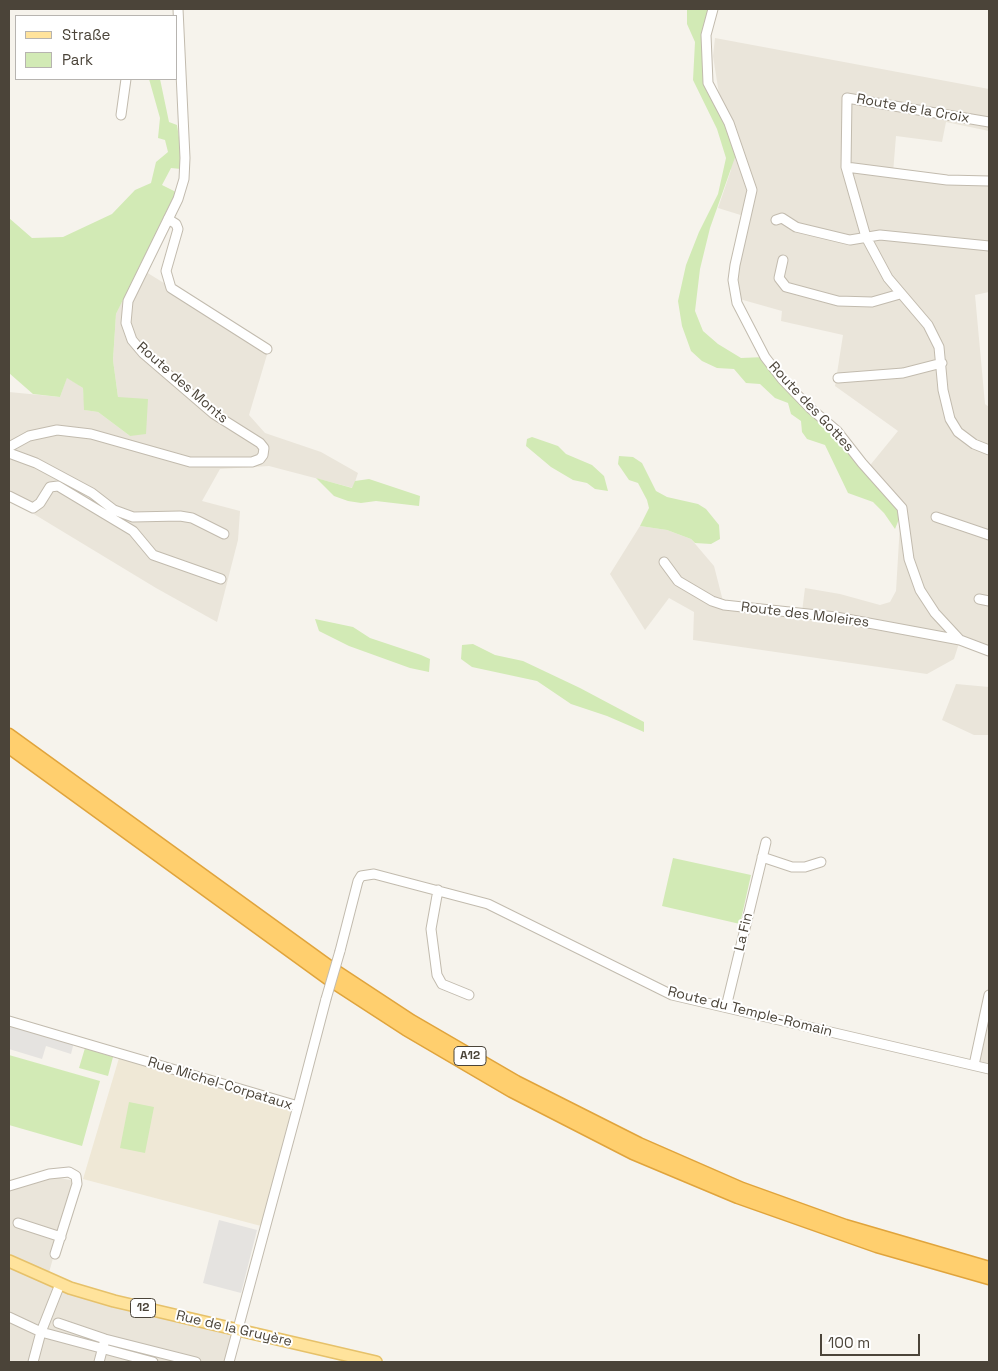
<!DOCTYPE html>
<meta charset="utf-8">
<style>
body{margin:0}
#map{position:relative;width:998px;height:1371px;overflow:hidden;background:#f6f3ec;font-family:"Space Grotesk",sans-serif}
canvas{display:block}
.frame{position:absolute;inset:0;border:10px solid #4b4439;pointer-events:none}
.legend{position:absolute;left:15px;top:15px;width:162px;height:65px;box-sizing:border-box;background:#fff;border:1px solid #b7b4b0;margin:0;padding:6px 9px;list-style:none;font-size:15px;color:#4b4439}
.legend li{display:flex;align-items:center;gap:10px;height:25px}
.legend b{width:25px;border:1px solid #b7b4b0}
.scale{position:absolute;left:820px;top:1334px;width:100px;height:22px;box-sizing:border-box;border:2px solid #4b4439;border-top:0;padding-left:6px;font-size:15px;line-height:18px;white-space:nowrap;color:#4b4439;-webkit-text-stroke:4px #fff;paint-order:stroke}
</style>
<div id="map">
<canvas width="998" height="1371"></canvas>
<div class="frame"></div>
<ul class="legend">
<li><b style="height:6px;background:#ffe39c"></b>Straße</li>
<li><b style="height:14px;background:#d2eab5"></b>Park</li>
</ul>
<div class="scale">100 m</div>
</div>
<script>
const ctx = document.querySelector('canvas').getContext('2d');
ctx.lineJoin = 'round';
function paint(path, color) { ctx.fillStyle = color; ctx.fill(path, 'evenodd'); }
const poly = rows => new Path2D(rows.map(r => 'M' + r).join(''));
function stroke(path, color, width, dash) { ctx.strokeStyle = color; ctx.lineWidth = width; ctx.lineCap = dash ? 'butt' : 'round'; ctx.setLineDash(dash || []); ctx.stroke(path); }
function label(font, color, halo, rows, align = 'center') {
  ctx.font = font + ' "Space Grotesk",sans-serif'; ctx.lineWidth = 4; ctx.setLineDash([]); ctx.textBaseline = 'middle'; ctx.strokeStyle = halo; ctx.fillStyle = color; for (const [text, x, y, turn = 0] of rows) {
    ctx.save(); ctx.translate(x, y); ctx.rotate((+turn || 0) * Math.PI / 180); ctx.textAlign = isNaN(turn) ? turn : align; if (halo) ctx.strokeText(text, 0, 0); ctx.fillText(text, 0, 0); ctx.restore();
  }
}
paint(poly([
 [715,38,989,89,989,131,946,122,942,142,896,136,893,173,989,181,989,292,975,295,985,404,989,407,989,650,960,640,954,659,927,674,693,640,694,612,669,598,645,630,610,574,640,526,667,530,691,539,714,566,724,605,802,612,805,588,840,594,880,605,890,602,896,591,901,507,867,469,898,431,835,386,843,335,781,321,782,311,736,298,733,280,747,217,718,208,731,170,713,56],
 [138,267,269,348,249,415,265,433,321,452,358,473,353,488,269,466,220,469,202,501,240,511,238,540,217,622,156,588,9,499,9,392,60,397,67,377,83,388,85,410,98,412,130,436,118,397,113,360,116,314],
 [956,684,989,687,989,735,974,735,942,720],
 [989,995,989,1069,974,1065],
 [55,1177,75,1181,46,1283,239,1336,232,1362,9,1362,9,1188]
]), '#eae5da');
paint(poly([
 [119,1058,293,1109,261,1226,83,1179]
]), '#efe8d6');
paint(poly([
 [687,9,713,9,706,35,708,82,739,146,710,228,700,269,695,311,703,331,718,344,741,358,765,357,836,430,901,514,895,529,884,513,873,502,848,493,825,445,807,439,802,432,801,421,791,414,788,403,775,398,760,384,746,383,734,369,717,368,702,361,691,351,682,326,678,301,686,265,699,232,718,194,726,158,717,129,693,80,695,42,687,24],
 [149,79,160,79,169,122,177,125,182,156,181,169,171,168,162,185,176,192,116,314,113,360,118,397,148,399,146,434,130,436,98,412,84,410,83,388,67,378,60,397,33,394,9,373,9,218,32,238,63,237,112,214,135,190,151,183,156,162,168,152,165,140,158,138,160,118],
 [532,437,558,446,566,454,592,465,604,476,608,491,595,489,587,483,573,480,551,467,526,446,527,439],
 [619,456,633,457,642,463,656,491,667,497,698,504,706,509,719,525,720,539,711,544,695,543,691,539,667,530,640,526,649,508,647,500,638,483,629,480,618,464],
 [316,478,352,488,355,481,369,479,420,496,419,506,376,501,361,503,348,501,334,496],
 [315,619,353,627,370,638,421,655,430,659,429,672,410,668,349,646,319,631],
 [473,644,495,655,523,661,580,688,644,722,644,732,607,716,571,704,537,681,472,667,461,659,462,645],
 [673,858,751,875,740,924,662,906],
 [85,1048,113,1057,108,1076,79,1068],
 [9,1055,100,1081,82,1146,9,1125],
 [129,1102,154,1107,145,1153,120,1148]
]), '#d2eab5');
paint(poly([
 [9,1024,74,1042,71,1054,46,1046,42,1059,9,1049],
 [219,1220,257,1230,241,1293,203,1283]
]), '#e5e3e0');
const minor = poly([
 [713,9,706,35,708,83,729,123,752,190,735,265,733,280,737,303,765,357,782,379,810,408,837,431,862,463,902,508,909,559,920,590,935,613,960,640,989,651],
 [121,115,126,79],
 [989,122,847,98,846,167,866,237,888,278,928,325,939,347,943,390,950,419,958,432,974,444,989,450],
 [846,167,947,180,989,181],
 [168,219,176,224,178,229,166,271,171,288,267,349],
 [776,220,782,218,796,227,850,240,880,235,989,246],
 [783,260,779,278,786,287,838,301,872,302,900,294],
 [838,378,903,373,942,363],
 [9,447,29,436,57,430,91,434,190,462,252,462,260,459,263,455,264,448,260,443,214,414,143,353,132,340,126,323,128,301,178,199,184,179,185,158,178,9],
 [9,453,36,463,92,493,114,510,133,517,180,516,192,518,224,534],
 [9,496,33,508,40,503,50,487,58,486,133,531,153,555,221,579],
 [936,517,989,535],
 [664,562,678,581,712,601,724,605,836,617,960,640],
 [979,599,989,601],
 [762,857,792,867,805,867,821,862],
 [438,890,431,929,437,975,442,984,469,995],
 [340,951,358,881,361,876,374,874,488,904,672,995,989,1069],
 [726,1007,766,842],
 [9,1021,298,1106,229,1362],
 [974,1065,989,995],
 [298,1106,326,999],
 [9,1186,49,1174,69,1172,76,1176,77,1184,55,1254],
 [18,1223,61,1237],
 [9,1317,41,1332,153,1362],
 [58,1323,105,1339,196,1362],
 [33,1362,41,1332,60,1284],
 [99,1362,104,1343]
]);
const major = poly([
 [9,1261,70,1288,114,1301,376,1362]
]);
const highway = poly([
 [9,735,335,971,411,1021,516,1082,639,1144,742,1189,845,1226,989,1268],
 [9,747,329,979,406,1029,512,1091,633,1153,738,1197,877,1246,989,1278]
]);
stroke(minor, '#c2bbae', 11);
stroke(major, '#e6c16a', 14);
stroke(highway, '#e0a43c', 15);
stroke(minor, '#fff', 9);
stroke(major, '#ffe39c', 11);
stroke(highway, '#ffcf6e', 12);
const minorBridge = poly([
 [326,999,340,951]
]);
stroke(minorBridge, '#c2bbae', 11, []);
stroke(minorBridge, '#fff', 9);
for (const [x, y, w] of [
 [470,1056,32],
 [143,1308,25]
]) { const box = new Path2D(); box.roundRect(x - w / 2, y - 9.5, w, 19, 4); ctx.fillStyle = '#fff'; ctx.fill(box); stroke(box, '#4b4439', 1); }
label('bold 12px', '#4b4439', null, [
 ["A12",470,1056],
 ["12",143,1308]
]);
label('14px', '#4b4439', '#fff', [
 ["Route de la Croix",913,109,10],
 ["Route des Monts",182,383,41],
 ["Route des Gottes",811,407,47],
 ["Route des Moleires",805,615,7],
 ["La Fin",744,932,-77],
 ["Route du Temple-Romain",750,1012,14],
 ["Rue Michel-Corpataux",220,1084,17],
 ["Rue de la Gruyère",234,1329,13]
]);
</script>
